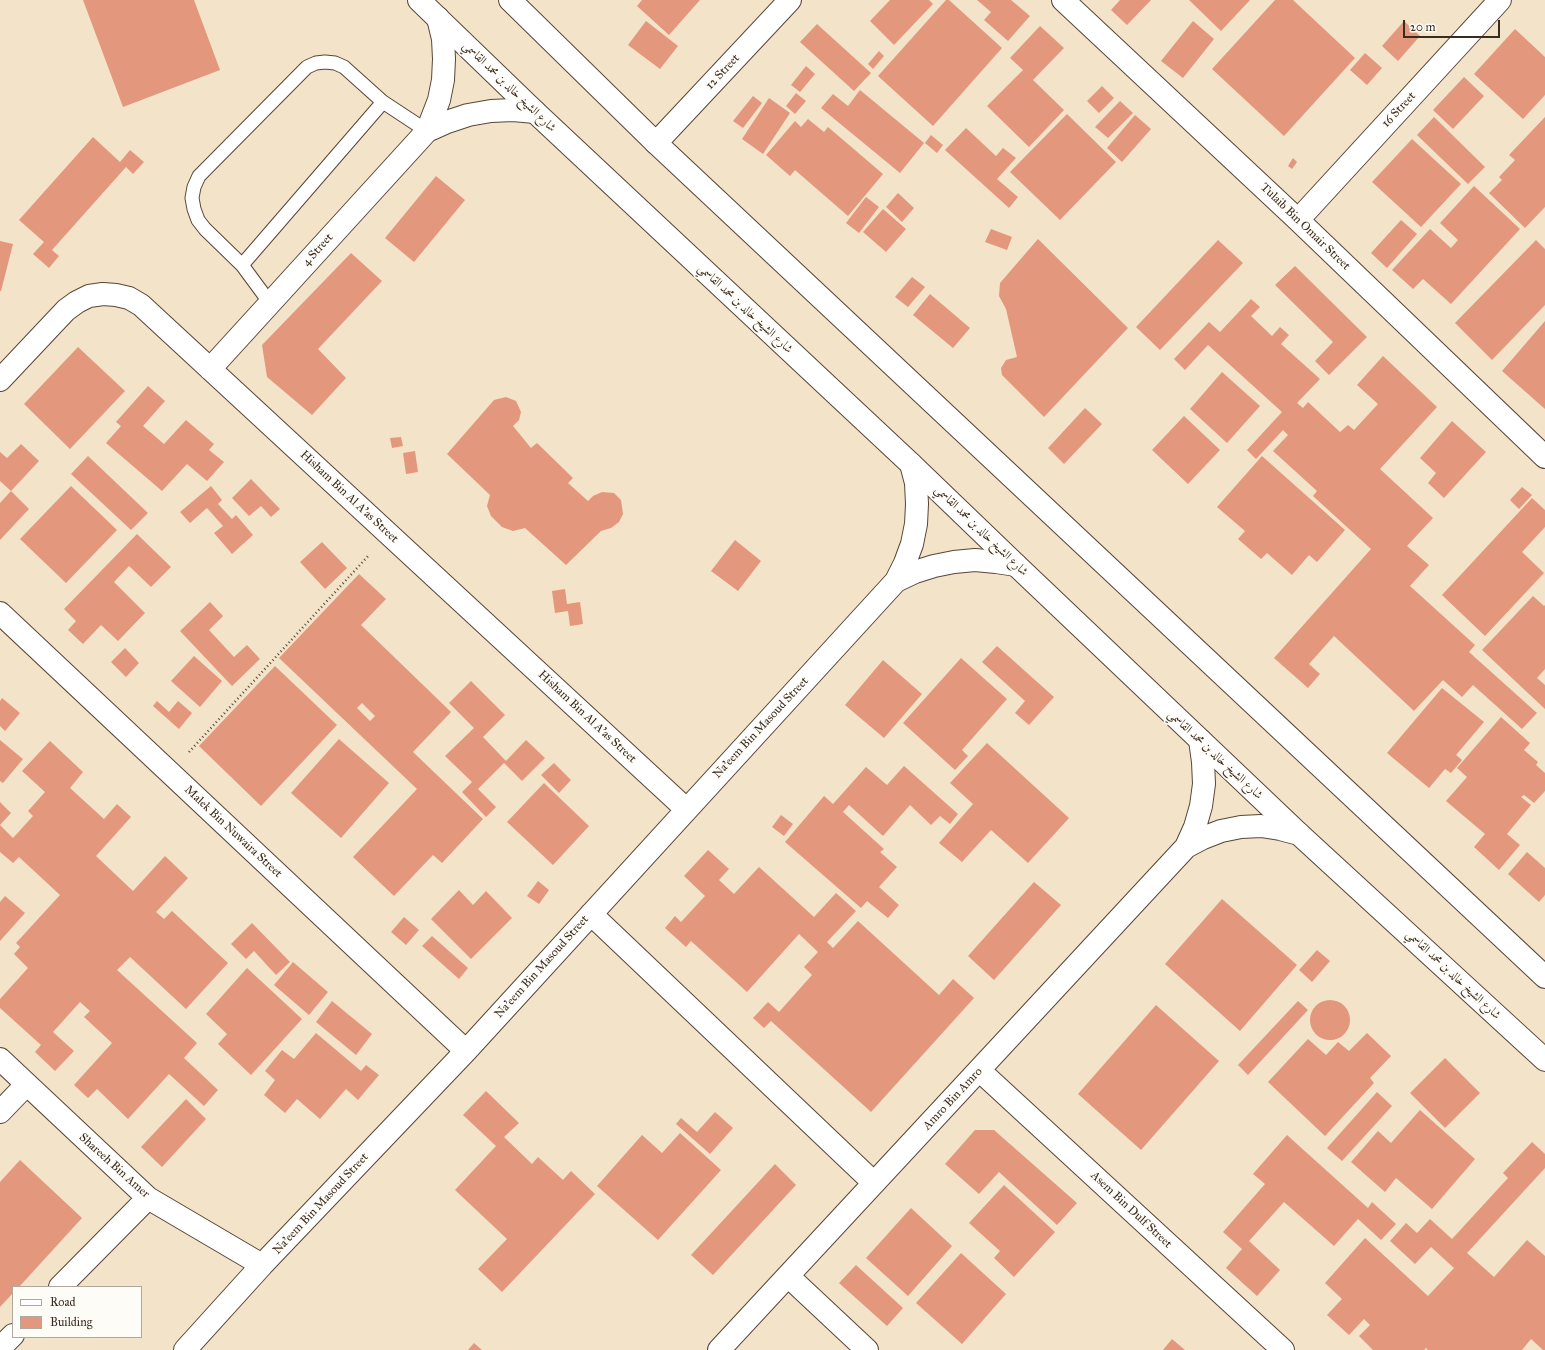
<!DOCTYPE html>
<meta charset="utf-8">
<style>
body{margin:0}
#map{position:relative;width:1545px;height:1350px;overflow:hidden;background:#f3e3c9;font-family:"IM FELL Great Primer",serif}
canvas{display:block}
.legend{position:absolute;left:12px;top:1286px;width:130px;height:52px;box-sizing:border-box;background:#fdfcf7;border:1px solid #afa8a0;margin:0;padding:5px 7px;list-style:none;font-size:12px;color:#3b2a1e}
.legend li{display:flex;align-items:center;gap:8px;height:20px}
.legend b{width:20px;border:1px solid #afa8a0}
.scale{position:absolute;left:1403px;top:20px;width:97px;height:18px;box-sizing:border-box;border:2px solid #3b2a1e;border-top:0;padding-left:5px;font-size:12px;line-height:14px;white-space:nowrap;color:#3b2a1e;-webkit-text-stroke:3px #fdfcf7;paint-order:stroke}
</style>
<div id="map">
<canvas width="1545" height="1350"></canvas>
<ul class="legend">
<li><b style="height:5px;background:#fff"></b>Road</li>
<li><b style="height:11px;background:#e3977d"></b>Building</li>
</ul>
<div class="scale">20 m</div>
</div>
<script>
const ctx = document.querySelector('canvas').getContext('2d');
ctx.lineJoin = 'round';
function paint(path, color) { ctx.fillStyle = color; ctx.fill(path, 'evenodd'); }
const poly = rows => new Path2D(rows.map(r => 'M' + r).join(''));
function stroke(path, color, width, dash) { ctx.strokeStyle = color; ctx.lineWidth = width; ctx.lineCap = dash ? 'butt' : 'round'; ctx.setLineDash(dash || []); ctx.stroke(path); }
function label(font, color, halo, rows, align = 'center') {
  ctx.font = font + ' "IM FELL Great Primer",Amiri,serif'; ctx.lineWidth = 3.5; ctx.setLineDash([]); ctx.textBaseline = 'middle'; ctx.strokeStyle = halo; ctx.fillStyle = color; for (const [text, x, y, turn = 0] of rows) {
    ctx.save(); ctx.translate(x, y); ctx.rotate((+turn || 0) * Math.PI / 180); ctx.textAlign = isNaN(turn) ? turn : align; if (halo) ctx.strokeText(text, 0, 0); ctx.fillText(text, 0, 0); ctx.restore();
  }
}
paint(poly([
 [83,0,194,0,220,70,123,107],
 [642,0,700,0,669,35,637,6],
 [890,0,929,0,933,4,894,45,870,21],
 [946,0,949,0,1002,48,933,126,878,76],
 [977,0,1011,0,1030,16,1008,41,984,20,991,12],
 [1120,0,1151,0,1127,25,1111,10],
 [1189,0,1250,0,1221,31],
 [1275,0,1293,0,1355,58,1284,136,1212,69],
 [646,21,678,46,660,69,628,45],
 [1193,21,1214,39,1183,78,1161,61],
 [1404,21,1420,36,1398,61,1382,46],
 [817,24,871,73,854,91,800,42],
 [1040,26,1064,48,1033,80,1064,110,1029,147,987,106,1023,70,1010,58],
 [1515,29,1545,57,1545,95,1523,119,1474,74],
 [879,51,884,56,873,69,868,64],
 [1365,53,1382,68,1367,85,1350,70],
 [806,66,815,74,800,92,791,85],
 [1464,77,1484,96,1453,129,1433,110],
 [1102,86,1114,98,1099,113,1087,101],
 [860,90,924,143,900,173,821,108,833,94,848,106],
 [796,93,806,101,795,114,786,106],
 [753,96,762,103,743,128,733,121],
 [769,98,790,113,763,154,742,139],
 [1120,101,1133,113,1108,138,1095,127],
 [1067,114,1116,162,1060,220,1010,172],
 [1135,115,1151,129,1122,162,1107,148],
 [1434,117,1485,167,1468,184,1417,135],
 [1545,117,1545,207,1525,228,1489,193,1502,180,1499,177,1515,160,1509,155],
 [808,119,824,132,828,127,883,174,848,216,795,170,790,176,766,155,795,121,801,127],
 [966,128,996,156,1003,148,1016,158,997,179,1018,197,1009,208,945,150],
 [931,135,943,145,937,153,925,143],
 [93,137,120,162,130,150,144,162,133,174,126,167,52,250,59,256,49,268,33,254,44,242,19,220],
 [1412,139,1461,184,1421,227,1372,182],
 [1293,158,1297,162,1292,169,1288,166],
 [436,176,465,200,414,262,385,238],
 [1474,186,1520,229,1451,304,1423,279,1413,289,1392,270,1430,229,1451,248,1458,240,1440,223],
 [898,193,914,208,902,222,886,207],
 [866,197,879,207,859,233,846,223],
 [883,209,906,229,886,252,863,232],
 [1401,220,1417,234,1387,268,1371,253],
 [991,229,1012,237,1007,250,985,242],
 [1038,239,1128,328,1044,417,1002,375,1001,368,1006,360,1017,357,1006,309,999,296,1000,283],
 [1218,240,1243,263,1160,350,1136,327],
 [1536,240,1545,249,1545,305,1492,360,1455,323],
 [0,241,13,244,1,291,0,291],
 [351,253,382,281,318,349,346,378,312,415,267,377,262,345],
 [1295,266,1367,337,1329,375,1315,361,1333,342,1275,285],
 [912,277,925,287,908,307,895,297],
 [930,294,970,328,953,348,913,315],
 [1251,299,1260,307,1251,316,1272,336,1280,327,1289,335,1281,344,1320,379,1297,403,1303,408,1308,402,1340,432,1348,425,1354,430,1378,404,1357,385,1383,356,1437,407,1380,469,1433,518,1407,546,1429,565,1410,586,1475,645,1469,652,1537,713,1522,729,1473,685,1462,697,1443,680,1414,711,1334,636,1309,664,1320,674,1308,688,1274,658,1371,549,1313,496,1317,491,1273,451,1288,435,1283,430,1256,459,1247,450,1282,412,1208,345,1185,370,1174,359,1209,322,1220,332],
 [1545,321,1545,409,1502,371],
 [78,347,125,391,70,449,24,404],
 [1222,372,1260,406,1227,443,1190,409],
 [148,386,165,401,143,426,164,444,186,420,214,444,209,450,224,462,207,481,187,464,162,491,106,443,121,426,116,422],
 [506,397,516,401,521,412,519,420,513,426,531,448,537,443,573,478,568,483,588,501,593,496,602,492,614,493,621,500,623,514,619,522,611,528,601,531,566,565,525,528,513,531,502,527,491,516,487,506,490,495,447,454,494,400],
 [1085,408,1102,424,1064,464,1048,448],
 [1184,416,1220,450,1188,484,1152,450],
 [1452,421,1486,452,1444,498,1428,483,1436,473,1420,458],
 [401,437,403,446,392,448,390,438],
 [21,444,39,461,11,491,0,481,0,452,7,458],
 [415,451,418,472,406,474,403,453],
 [88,456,148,513,131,530,71,474],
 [1262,456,1345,530,1317,562,1309,555,1292,575,1267,553,1261,559,1238,539,1245,531,1217,507],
 [251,479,280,509,271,517,261,506,249,516,232,498],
 [71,486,117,530,66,583,20,539],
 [211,486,222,500,218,504,232,519,236,515,253,535,232,554,214,533,223,526,207,508,190,523,180,512],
 [1522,487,1532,495,1519,509,1510,500],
 [11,491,29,509,0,540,0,503],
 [1532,498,1545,510,1545,527,1522,552,1544,573,1485,636,1442,595],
 [137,534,171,567,151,587,129,566,114,582,145,613,118,641,101,625,83,644,68,630,76,621,64,609],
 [735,540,761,561,738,591,711,571],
 [322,542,347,568,325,589,300,562],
 [359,574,386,599,361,625,451,712,413,752,483,819,442,863,433,855,394,896,353,857,417,789,279,658],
 [362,703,375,716,370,721,357,708],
 [565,589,567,604,580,602,583,624,570,626,568,611,555,613,552,591],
 [1533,596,1544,606,1545,605,1545,669,1537,678,1545,685,1545,709,1482,650],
 [210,602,223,616,209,630,234,657,247,645,260,659,232,686,180,631],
 [997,646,1054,697,1029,725,1015,713,1025,701,982,662],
 [125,648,139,663,126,677,111,662],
 [194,656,222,681,200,707,171,681],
 [961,658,1007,699,962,750,968,756,955,770,903,723],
 [883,660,922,694,884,738,845,705],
 [275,666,337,725,261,806,199,746],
 [471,681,505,715,483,737,506,761,526,740,545,758,522,781,504,763,478,789,496,807,486,817,462,792,472,782,445,756,474,728,449,703],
 [1442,688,1484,722,1456,755,1462,760,1451,773,1445,769,1429,788,1387,753],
 [2,698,20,713,5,731,0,726,0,701],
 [157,701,169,712,178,701,192,713,179,729,153,706],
 [1501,717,1530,743,1524,750,1538,762,1536,765,1545,773,1545,791,1534,803,1524,795,1521,797,1531,805,1507,834,1520,845,1499,870,1474,847,1485,834,1446,801,1467,777,1457,768],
 [339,739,389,783,341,838,291,793],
 [0,740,23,759,3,783,0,781],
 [50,741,83,772,70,788,104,819,117,804,131,817,96,856,133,891,165,856,188,878,156,912,164,919,172,911,228,963,186,1009,130,957,117,970,197,1043,184,1058,218,1090,204,1106,169,1074,128,1119,97,1089,88,1098,74,1085,112,1043,84,1017,90,1011,80,1002,53,1032,74,1051,55,1071,35,1052,41,1045,0,1008,0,999,28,968,14,954,20,947,16,943,60,895,19,857,13,863,0,852,0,825,13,838,33,816,28,811,45,792,22,771],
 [987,743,1069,818,1028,863,991,830,962,862,939,843,973,804,950,783],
 [554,763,571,780,559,793,541,775],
 [904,766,958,814,950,824,940,816,931,825,910,805,883,836,849,805,843,812,884,849,880,852,897,867,879,887,899,905,888,918,867,901,861,908,785,842,824,796,833,804,866,767,887,785],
 [544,783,589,826,553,865,507,822],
 [0,802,11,813,0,825],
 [781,815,793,824,784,836,772,827],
 [708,850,729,869,719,880,734,894,759,867,814,917,836,893,856,911,827,942,833,948,858,921,939,995,953,979,974,998,871,1112,771,1021,764,1028,753,1018,768,1002,779,1012,812,975,804,967,818,952,799,934,747,992,691,941,686,947,665,928,675,916,681,922,705,896,684,876],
 [1527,852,1545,868,1545,895,1539,902,1508,874],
 [538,881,549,890,539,904,527,896],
 [1034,882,1061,905,994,980,968,956],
 [459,890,473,905,486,891,512,918,471,959,431,919],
 [5,896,25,913,0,941,0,902],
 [1222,899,1297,965,1240,1031,1165,964],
 [404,917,419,930,406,945,391,932],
 [252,923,290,962,276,975,254,951,246,959,231,944],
 [432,936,468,968,459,979,422,946],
 [1317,950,1330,961,1312,982,1299,970],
 [293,962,328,992,309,1015,274,985],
 [247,968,302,1019,251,1075,218,1044,227,1034,206,1014],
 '1310 1020a20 20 0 1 1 40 0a20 20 0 1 1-40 0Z',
 [332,1001,372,1034,356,1055,316,1022],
 [1298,1001,1308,1010,1248,1075,1238,1065],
 [1156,1005,1219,1061,1141,1150,1078,1094],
 [316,1033,361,1071,366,1065,379,1075,358,1100,346,1089,320,1119,297,1099,285,1113,264,1095,275,1080,265,1071,282,1050,294,1059],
 [1367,1033,1391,1056,1370,1078,1374,1083,1325,1136,1268,1082,1308,1039,1326,1055,1338,1042,1349,1051],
 [1445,1058,1480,1093,1445,1128,1410,1093],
 [486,1091,519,1123,504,1137,532,1164,538,1157,563,1180,571,1171,595,1194,502,1292,478,1269,507,1239,455,1190,496,1146,463,1115],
 [1377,1092,1392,1106,1342,1161,1327,1148],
 [186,1099,206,1119,162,1167,141,1147],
 [1420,1110,1475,1159,1432,1209,1396,1178,1385,1192,1351,1162,1378,1131,1391,1143],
 [715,1112,733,1128,710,1154,676,1124,681,1118,697,1132],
 [975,1130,994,1130,1077,1203,1057,1225,999,1172,979,1194,945,1164],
 [680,1133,721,1170,658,1240,597,1186,642,1135,662,1153],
 [1287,1135,1368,1208,1372,1202,1396,1224,1381,1240,1358,1219,1334,1246,1284,1202,1249,1241,1280,1270,1257,1296,1226,1268,1242,1249,1223,1232,1265,1184,1253,1174],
 [1532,1142,1545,1154,1545,1168,1467,1253,1494,1277,1527,1240,1545,1256,1545,1350,1543,1350,1531,1339,1522,1350,1428,1350,1426,1348,1424,1350,1373,1350,1359,1336,1370,1325,1364,1319,1349,1335,1327,1315,1342,1299,1325,1283,1365,1238,1428,1296,1454,1268,1431,1247,1415,1264,1390,1241,1406,1223,1417,1233,1430,1219,1452,1239,1508,1178,1503,1173],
 [20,1160,82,1218,19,1287,13,1287,13,1293,0,1307,0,1182],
 [775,1164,796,1185,713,1275,691,1255],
 [1004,1185,1055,1232,1014,1277,994,1258,1000,1251,969,1223],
 [911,1208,952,1246,908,1296,866,1258],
 [961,1253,1006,1294,962,1344,916,1303],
 [856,1265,903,1308,887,1326,839,1283],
 [1172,1339,1185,1350,1163,1350],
 [474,1343,482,1350,468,1350]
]), '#e3977d');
const service = poly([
 [242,265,383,102],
 [270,303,242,265,205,229,198,220,194,209,192,198,194,187,199,176,300,74,307,67,316,63,325,62,335,63,344,67,383,102,427,131]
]);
const minor = poly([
 [1063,0,1298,220,1545,457],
 [427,131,447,122,468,115,491,111,513,110,535,112],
 [656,143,790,0],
 [1298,220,1500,0],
 [210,369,427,131,439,100,443,80,444,59,443,39,438,18],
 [0,380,66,310,77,302,89,296,103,294,116,295,129,298,141,305,686,809],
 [896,581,915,572,934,566,954,562,975,560,996,562,1016,565],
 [0,613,466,1051],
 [1186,847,1203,838,1221,831,1241,827,1261,826,1280,829,1299,834],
 [591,914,874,1183],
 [0,1059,148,1198,262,1265],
 [979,1070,1283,1350],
 [0,1112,26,1085],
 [788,1276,867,1350],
 [60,1287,148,1198],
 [0,1348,13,1335],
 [185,1350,262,1265,466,1051,896,581,905,563,912,544,916,524,917,504,916,483,911,464],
 [719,1350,1186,847,1195,827,1201,806,1204,784,1203,762,1200,740]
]);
const secondary = poly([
 [419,0,535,112,911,464,1016,565,1299,834,1545,1060],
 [510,0,656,143,1545,977]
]);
stroke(service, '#574638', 15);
stroke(minor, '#574638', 24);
stroke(secondary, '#574638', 24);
stroke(poly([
 [189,752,369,555]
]), '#574638', 2.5, [1, 3]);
stroke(service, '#fff', 13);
stroke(minor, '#fff', 22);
stroke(secondary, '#fff', 22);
label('12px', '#3b2a1e', '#fdfcf7', [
 ["12 Street",723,72,-47],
 ["شارع الشيخ خالد بن محمد القاسمي",509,87,44],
 ["16 Street",1399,110,-47],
 ["Tulaib Bin Omair Street",1305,227,44],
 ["4 Street",318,250,-48],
 ["شارع الشيخ خالد بن محمد القاسمي",745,309,43],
 ["Hisham Bin Al A'as Street",349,497,43],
 ["شارع الشيخ خالد بن محمد القاسمي",981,531,44],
 ["Hisham Bin Al A'as Street",587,717,43],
 ["Na'eem Bin Masoud Street",761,728,-47],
 ["شارع الشيخ خالد بن محمد القاسمي",1215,755,43],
 ["Malek Bin Nuwaira Street",233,832,43],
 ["Na'eem Bin Masoud Street",542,967,-48],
 ["شارع الشيخ خالد بن محمد القاسمي",1453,975,43],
 ["Amro Bin Amro",953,1099,-47],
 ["Shareeh Bin Amer",114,1166,42],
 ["Na'eem Bin Masoud Street",321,1204,-47],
 ["Asem Bin Dulf Street",1131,1210,43]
]);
</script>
